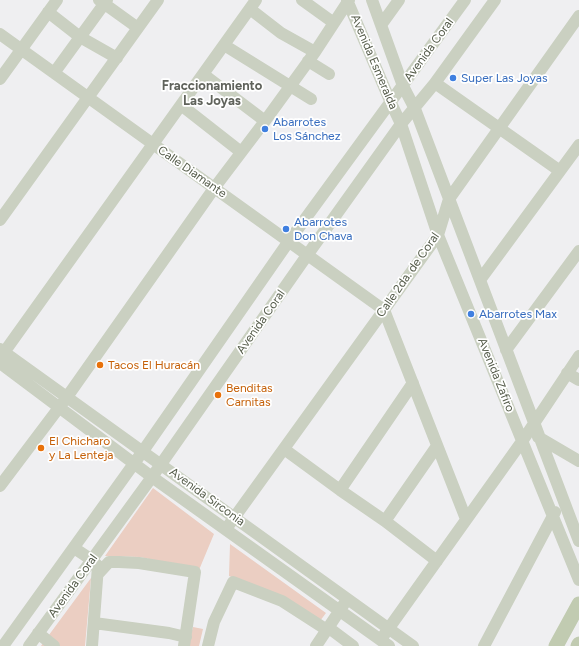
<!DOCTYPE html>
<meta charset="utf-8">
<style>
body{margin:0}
canvas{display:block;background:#efeff1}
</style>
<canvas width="579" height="646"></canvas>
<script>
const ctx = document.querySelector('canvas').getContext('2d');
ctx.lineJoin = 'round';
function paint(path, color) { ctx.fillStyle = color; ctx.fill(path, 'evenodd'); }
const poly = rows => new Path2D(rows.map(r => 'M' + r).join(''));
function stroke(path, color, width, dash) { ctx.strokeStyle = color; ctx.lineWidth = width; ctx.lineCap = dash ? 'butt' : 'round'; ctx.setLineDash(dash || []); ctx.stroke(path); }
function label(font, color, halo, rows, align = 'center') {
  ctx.font = font + ' Figtree,sans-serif'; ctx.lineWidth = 3.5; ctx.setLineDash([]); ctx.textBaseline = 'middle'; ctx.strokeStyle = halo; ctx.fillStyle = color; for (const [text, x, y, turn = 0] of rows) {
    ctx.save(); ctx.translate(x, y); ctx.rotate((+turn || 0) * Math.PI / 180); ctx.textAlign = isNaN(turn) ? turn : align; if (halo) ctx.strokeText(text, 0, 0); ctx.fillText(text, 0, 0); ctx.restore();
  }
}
paint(poly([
 [153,488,214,534,199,570,140,557,105,556],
 [230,544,326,613,320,621,265,590,229,576],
 [91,578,85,646,41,646,46,639],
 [193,627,203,629,199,646,188,646]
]), '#ebcec2');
stroke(poly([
 [99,0,138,28],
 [302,0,334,23],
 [347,0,391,103,401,124,438,235,579,580],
 [372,0,403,86,415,109,579,541],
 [250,9,281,33,315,52],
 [48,12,80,37,117,58],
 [381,25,399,0],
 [0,34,384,310,466,519],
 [224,45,311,99],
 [308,61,329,74],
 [54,73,107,0],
 [203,74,265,121],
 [0,79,57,0],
 [435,83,560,171],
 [181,105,241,152],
 [0,220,158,0],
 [480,280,579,145],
 [0,349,413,646],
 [506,350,579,251],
 [0,358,256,0],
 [0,363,152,477,389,646],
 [567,373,579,380],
 [538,437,579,461],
 [284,449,340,490,385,521,437,561],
 [0,486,67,397,215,187,265,121,315,52,349,0],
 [340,490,413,383],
 [385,521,437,446],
 [226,529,438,235,449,199,579,16],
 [74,548,92,560,98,566,92,646],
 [98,574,109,562,119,562,139,563,195,572,184,646],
 [94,623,169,633,186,637],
 [329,628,353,646],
 [38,633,54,646],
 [384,635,523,440,579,356],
 [3,646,143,451,289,241,465,0],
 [29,646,152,477,308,254,401,124,435,83,495,0],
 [208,646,214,622,233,582,282,601,327,630],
 [316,646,344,604],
 [484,646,555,512]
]), '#cad0c1', 12);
stroke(poly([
 [556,646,579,604],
 [578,646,579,644]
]), '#c1cbb1', 15);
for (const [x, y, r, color] of [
 [453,78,4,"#3f7fe0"],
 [265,129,4,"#3f7fe0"],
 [286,229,4,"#3f7fe0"],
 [471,314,4,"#3f7fe0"],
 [100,365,4,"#e8710a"],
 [218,395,4,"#e8710a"],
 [41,448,4,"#e8710a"]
]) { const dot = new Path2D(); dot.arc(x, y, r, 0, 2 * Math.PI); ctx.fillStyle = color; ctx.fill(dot); stroke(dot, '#fff', 1.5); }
label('12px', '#545b49', '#fff', [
 ["Avenida Coral",429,50,-54],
 ["Avenida Esmeralda",374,62,67],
 ["Calle Diamante",192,172,35],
 ["Calle 2da. de Coral",408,275,-55],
 ["Avenida Coral",261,322,-55],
 ["Avenida Zafiro",496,375,68],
 ["Avenida Sirconia",207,497,36],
 ["Avenida Coral",73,586,-54]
]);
label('12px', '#366cbe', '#fff', [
 ["Super Las Joyas",461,78],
 ["Abarrotes",273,122],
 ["Los Sánchez",273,136],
 ["Abarrotes",294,222],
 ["Don Chava",294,236],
 ["Abarrotes Max",479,314]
], 'left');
label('12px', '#c56008', '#fff', [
 ["Tacos El Huracán",108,365],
 ["Benditas",226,388],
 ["Carnitas",226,402],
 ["El Chicharo",49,441],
 ["y La Lenteja",49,455]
], 'left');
label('bold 13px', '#60635c', '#fff', [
 ["Fraccionamiento",212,86],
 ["Las Joyas",212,101]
]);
</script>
